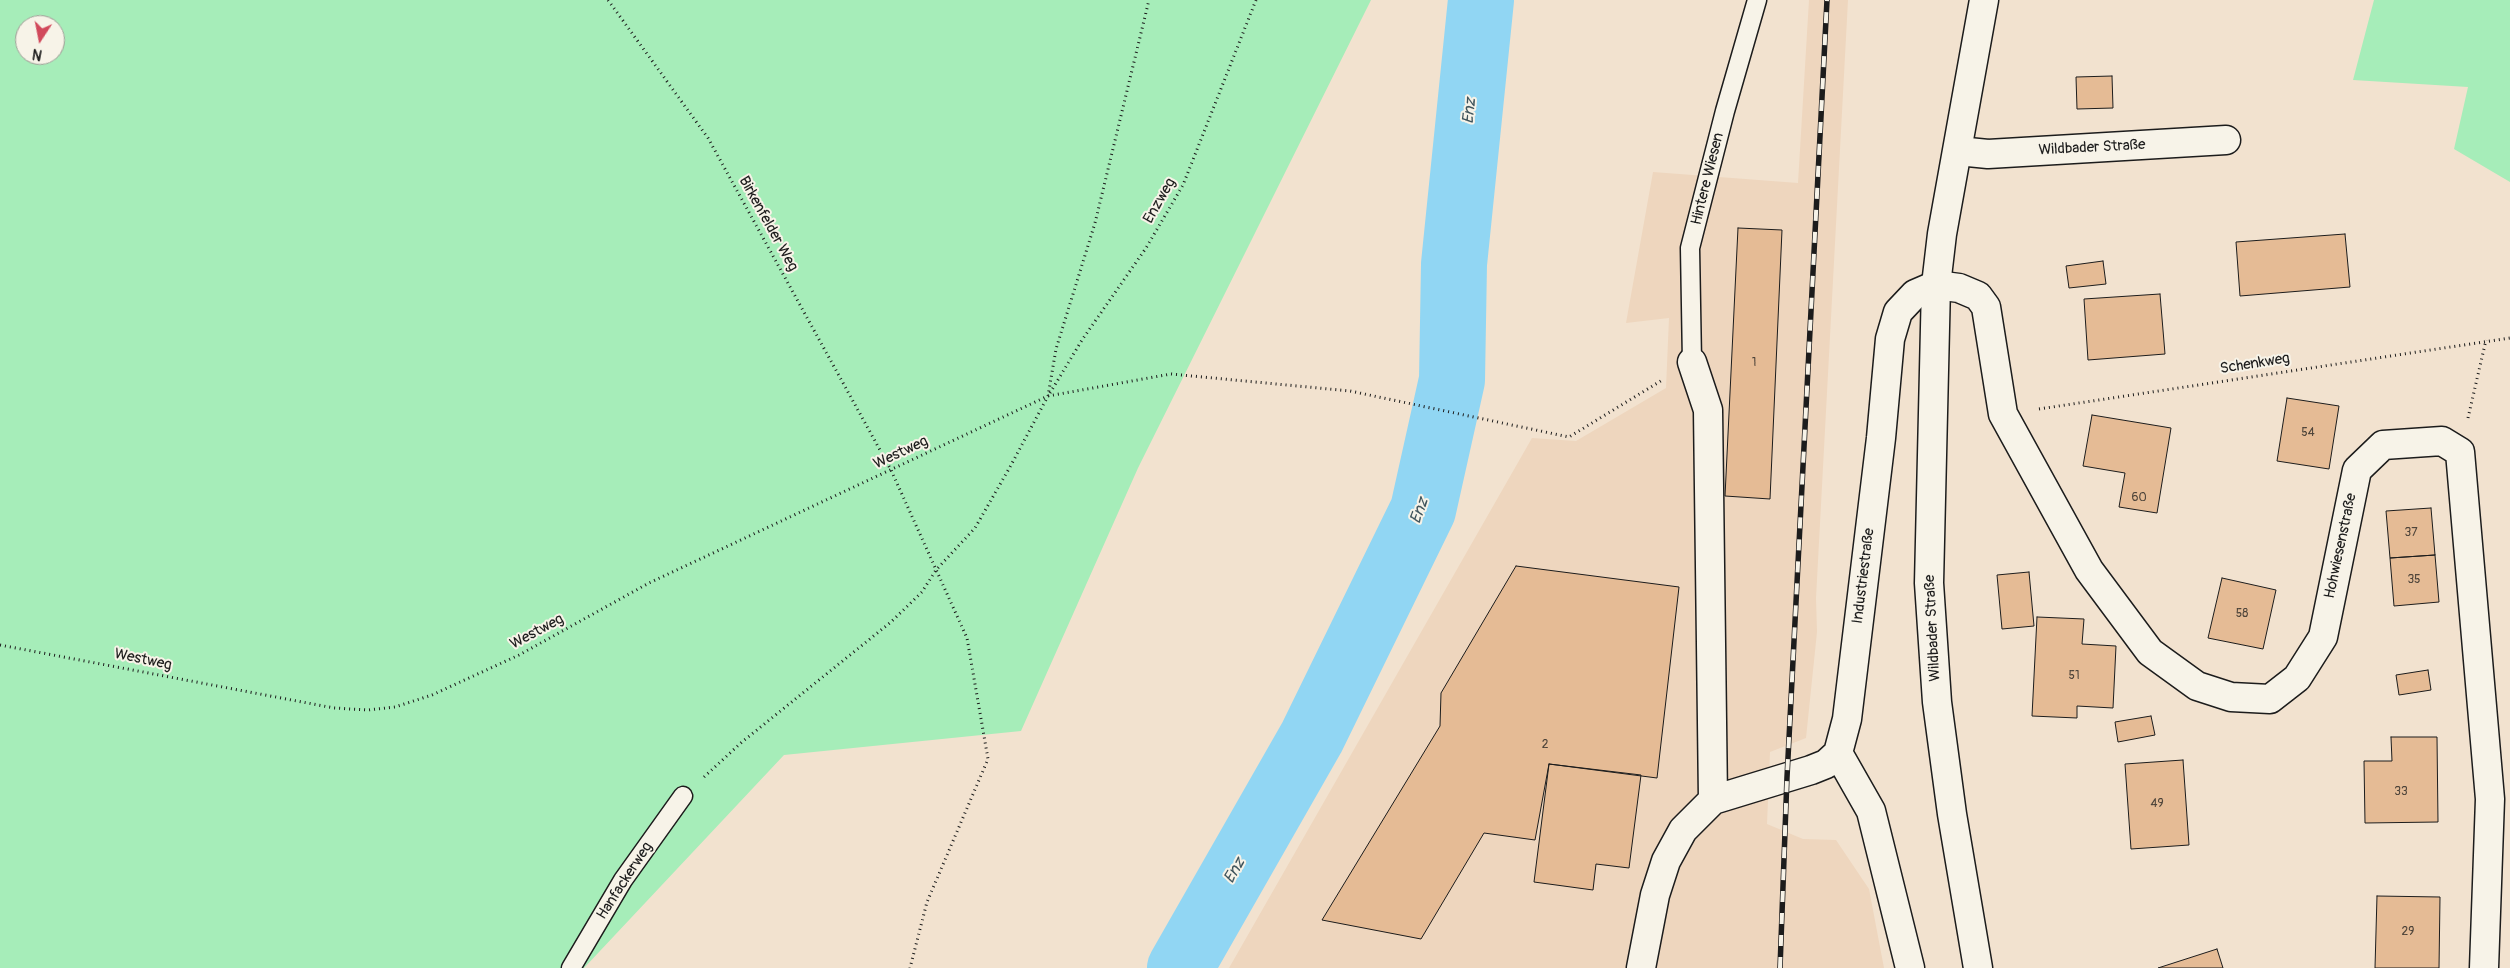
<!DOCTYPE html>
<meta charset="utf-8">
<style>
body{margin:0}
#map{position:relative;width:2510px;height:968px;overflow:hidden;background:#f2e2cf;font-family:Pangolin,sans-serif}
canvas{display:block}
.north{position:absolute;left:15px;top:15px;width:50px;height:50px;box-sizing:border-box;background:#f7f3e8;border:1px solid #9f9d96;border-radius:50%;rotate:191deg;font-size:14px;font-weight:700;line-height:20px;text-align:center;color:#1c1c1c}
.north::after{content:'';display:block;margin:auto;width:18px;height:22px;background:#d1495b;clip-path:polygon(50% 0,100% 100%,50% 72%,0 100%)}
</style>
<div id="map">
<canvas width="2510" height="968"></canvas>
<div class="north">N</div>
</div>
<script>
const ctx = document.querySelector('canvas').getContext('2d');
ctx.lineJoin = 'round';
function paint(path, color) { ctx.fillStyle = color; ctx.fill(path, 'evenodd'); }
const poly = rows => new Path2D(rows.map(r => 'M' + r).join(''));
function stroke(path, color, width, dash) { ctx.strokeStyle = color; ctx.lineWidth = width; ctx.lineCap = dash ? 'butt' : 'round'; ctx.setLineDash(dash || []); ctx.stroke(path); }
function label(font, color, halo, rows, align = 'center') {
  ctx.font = font + ' Pangolin,sans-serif'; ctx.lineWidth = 4; ctx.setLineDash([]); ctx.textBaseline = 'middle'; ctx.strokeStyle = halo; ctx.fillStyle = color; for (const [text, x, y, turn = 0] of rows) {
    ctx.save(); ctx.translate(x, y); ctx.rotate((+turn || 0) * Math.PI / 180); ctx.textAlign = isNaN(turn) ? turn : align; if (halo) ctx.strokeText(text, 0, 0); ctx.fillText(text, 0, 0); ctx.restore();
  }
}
paint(poly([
 [1809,0,1848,0,1816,598,1817,632,1806,738,1770,752,1767,824,1803,839,1836,840,1869,889,1884,968,1229,968,1532,438,1576,441,1666,388,1669,318,1626,323,1653,172,1798,183]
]), '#eed6be');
paint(poly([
 [0,0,1371,0,1138,468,1021,731,784,755,584,968,0,968],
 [25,25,55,25,55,55,25,55],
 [2374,0,2510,0,2510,182,2454,149,2468,87,2353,80]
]), '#a6edb9');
stroke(poly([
 [1180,968,1312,737,1423,510,1452,380,1454,264,1481,0]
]), '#91d6f3', 66);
const building = poly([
 [2112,76,2113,108,2077,109,2076,77,2112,76],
 [1738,228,1782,230,1770,499,1725,496,1738,228],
 [2345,234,2350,287,2240,296,2236,242,2345,234],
 [2103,261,2106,284,2069,288,2066,266,2103,261],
 [2160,294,2165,354,2088,360,2084,299,2160,294],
 [2287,398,2339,406,2329,469,2277,461,2287,398],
 [2092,415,2171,428,2157,513,2119,507,2125,473,2083,466,2092,415],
 [2431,508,2435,555,2390,558,2386,511,2431,508],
 [2435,555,2439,602,2394,606,2390,558,2435,555],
 [1516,566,1679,587,1657,778,1549,764,1535,840,1484,833,1421,939,1322,920,1440,726,1441,693,1516,566],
 [2029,572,2034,626,2002,629,1997,575,2029,572],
 [2222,578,2276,590,2263,649,2208,638,2222,578],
 [2037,617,2084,619,2082,644,2116,646,2113,708,2077,706,2077,718,2032,716,2037,617],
 [2428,670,2431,690,2399,695,2396,675,2428,670],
 [2151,716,2155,735,2118,742,2115,722,2151,716],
 [2391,737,2437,737,2438,822,2365,823,2364,761,2392,761,2391,737],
 [2183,760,2189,845,2131,849,2125,764,2183,760],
 [1549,764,1641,775,1629,868,1596,864,1593,890,1534,882,1549,764],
 [2377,896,2440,897,2439,968,2375,968,2377,896],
 [2217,949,2223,968,2158,968,2217,949]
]);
paint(building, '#e5bb95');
stroke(building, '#1c1c1c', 1);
const service = poly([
 [1692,362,1690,248,1725,111,1757,0],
 [571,968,623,880,683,796]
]);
const minor = poly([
 [1958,151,1988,154,2226,140],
 [1692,362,1708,410,1713,800],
 [1838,753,1871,811,1910,968],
 [1641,968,1655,895,1666,861,1683,830,1713,800,1811,770,1826,764,1838,753,1847,719,1881,438,1890,339,1898,312,1915,294,1936,285,1959,288,1978,296,1986,307,2003,414,2089,570,2150,652,2197,686,2231,697,2270,699,2297,678,2323,637,2357,470,2383,445,2442,441,2460,452,2490,799,2484,968]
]);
const primary = poly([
 [1978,968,1952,814,1937,702,1929,583,1936,285,1942,234,1984,0]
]);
stroke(service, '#1c1c1c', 21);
stroke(minor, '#1c1c1c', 31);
stroke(primary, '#1c1c1c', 31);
stroke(poly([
 [608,0,708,138,891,470,967,638,988,759,927,902,910,968],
 [1050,393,1082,340,1146,248,1183,185,1256,0],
 [2039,409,2510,338],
 [2468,418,2486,340],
 [0,645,334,708,368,710,395,707,432,695,519,655,649,583,1048,396,1171,374,1350,391,1569,437,1664,379],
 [704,777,742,742,891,622,922,592,936,570,975,528,1010,467,1048,396,1056,349,1095,223,1149,0]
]), '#1c1c1c', 3, [1, 4]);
stroke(service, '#f7f3e8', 18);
stroke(minor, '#f7f3e8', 28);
stroke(primary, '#f7f3e8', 28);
const rail = poly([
 [1780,968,1787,777,1827,0]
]);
stroke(rail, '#1c1c1c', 5.5);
stroke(rail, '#f7f3e8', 4, [11]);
label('12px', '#4e443a', null, [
 ["1",1754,363],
 ["54",2308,433],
 ["60",2139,498],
 ["37",2411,533],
 ["35",2414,580],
 ["58",2242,614],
 ["51",2074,676],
 ["2",1545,745],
 ["33",2401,792],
 ["49",2157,804],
 ["29",2408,932]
]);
label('15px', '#1c1c1c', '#f7f3e8', [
 ["Wildbader Straße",2092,148,-3],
 ["Hintere Wiesen",1708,179,-76],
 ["Enzweg",1160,201,-60],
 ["Birkenfelder Weg",768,224,61],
 ["Schenkweg",2255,364,-9],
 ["Westweg",901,453,-25],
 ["Hohwiesenstraße",2341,546,-78],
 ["Industriestraße",1864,576,-83],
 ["Wildbader Straße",1933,628,-93],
 ["Westweg",537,632,-28],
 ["Westweg",143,660,12],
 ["Hanfackerweg",625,881,-57]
]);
label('italic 16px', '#3f545c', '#f7f3e8', [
 ["Enz",1470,111,-84],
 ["Enz",1420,511,-70],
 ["Enz",1235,871,-60]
]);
</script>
